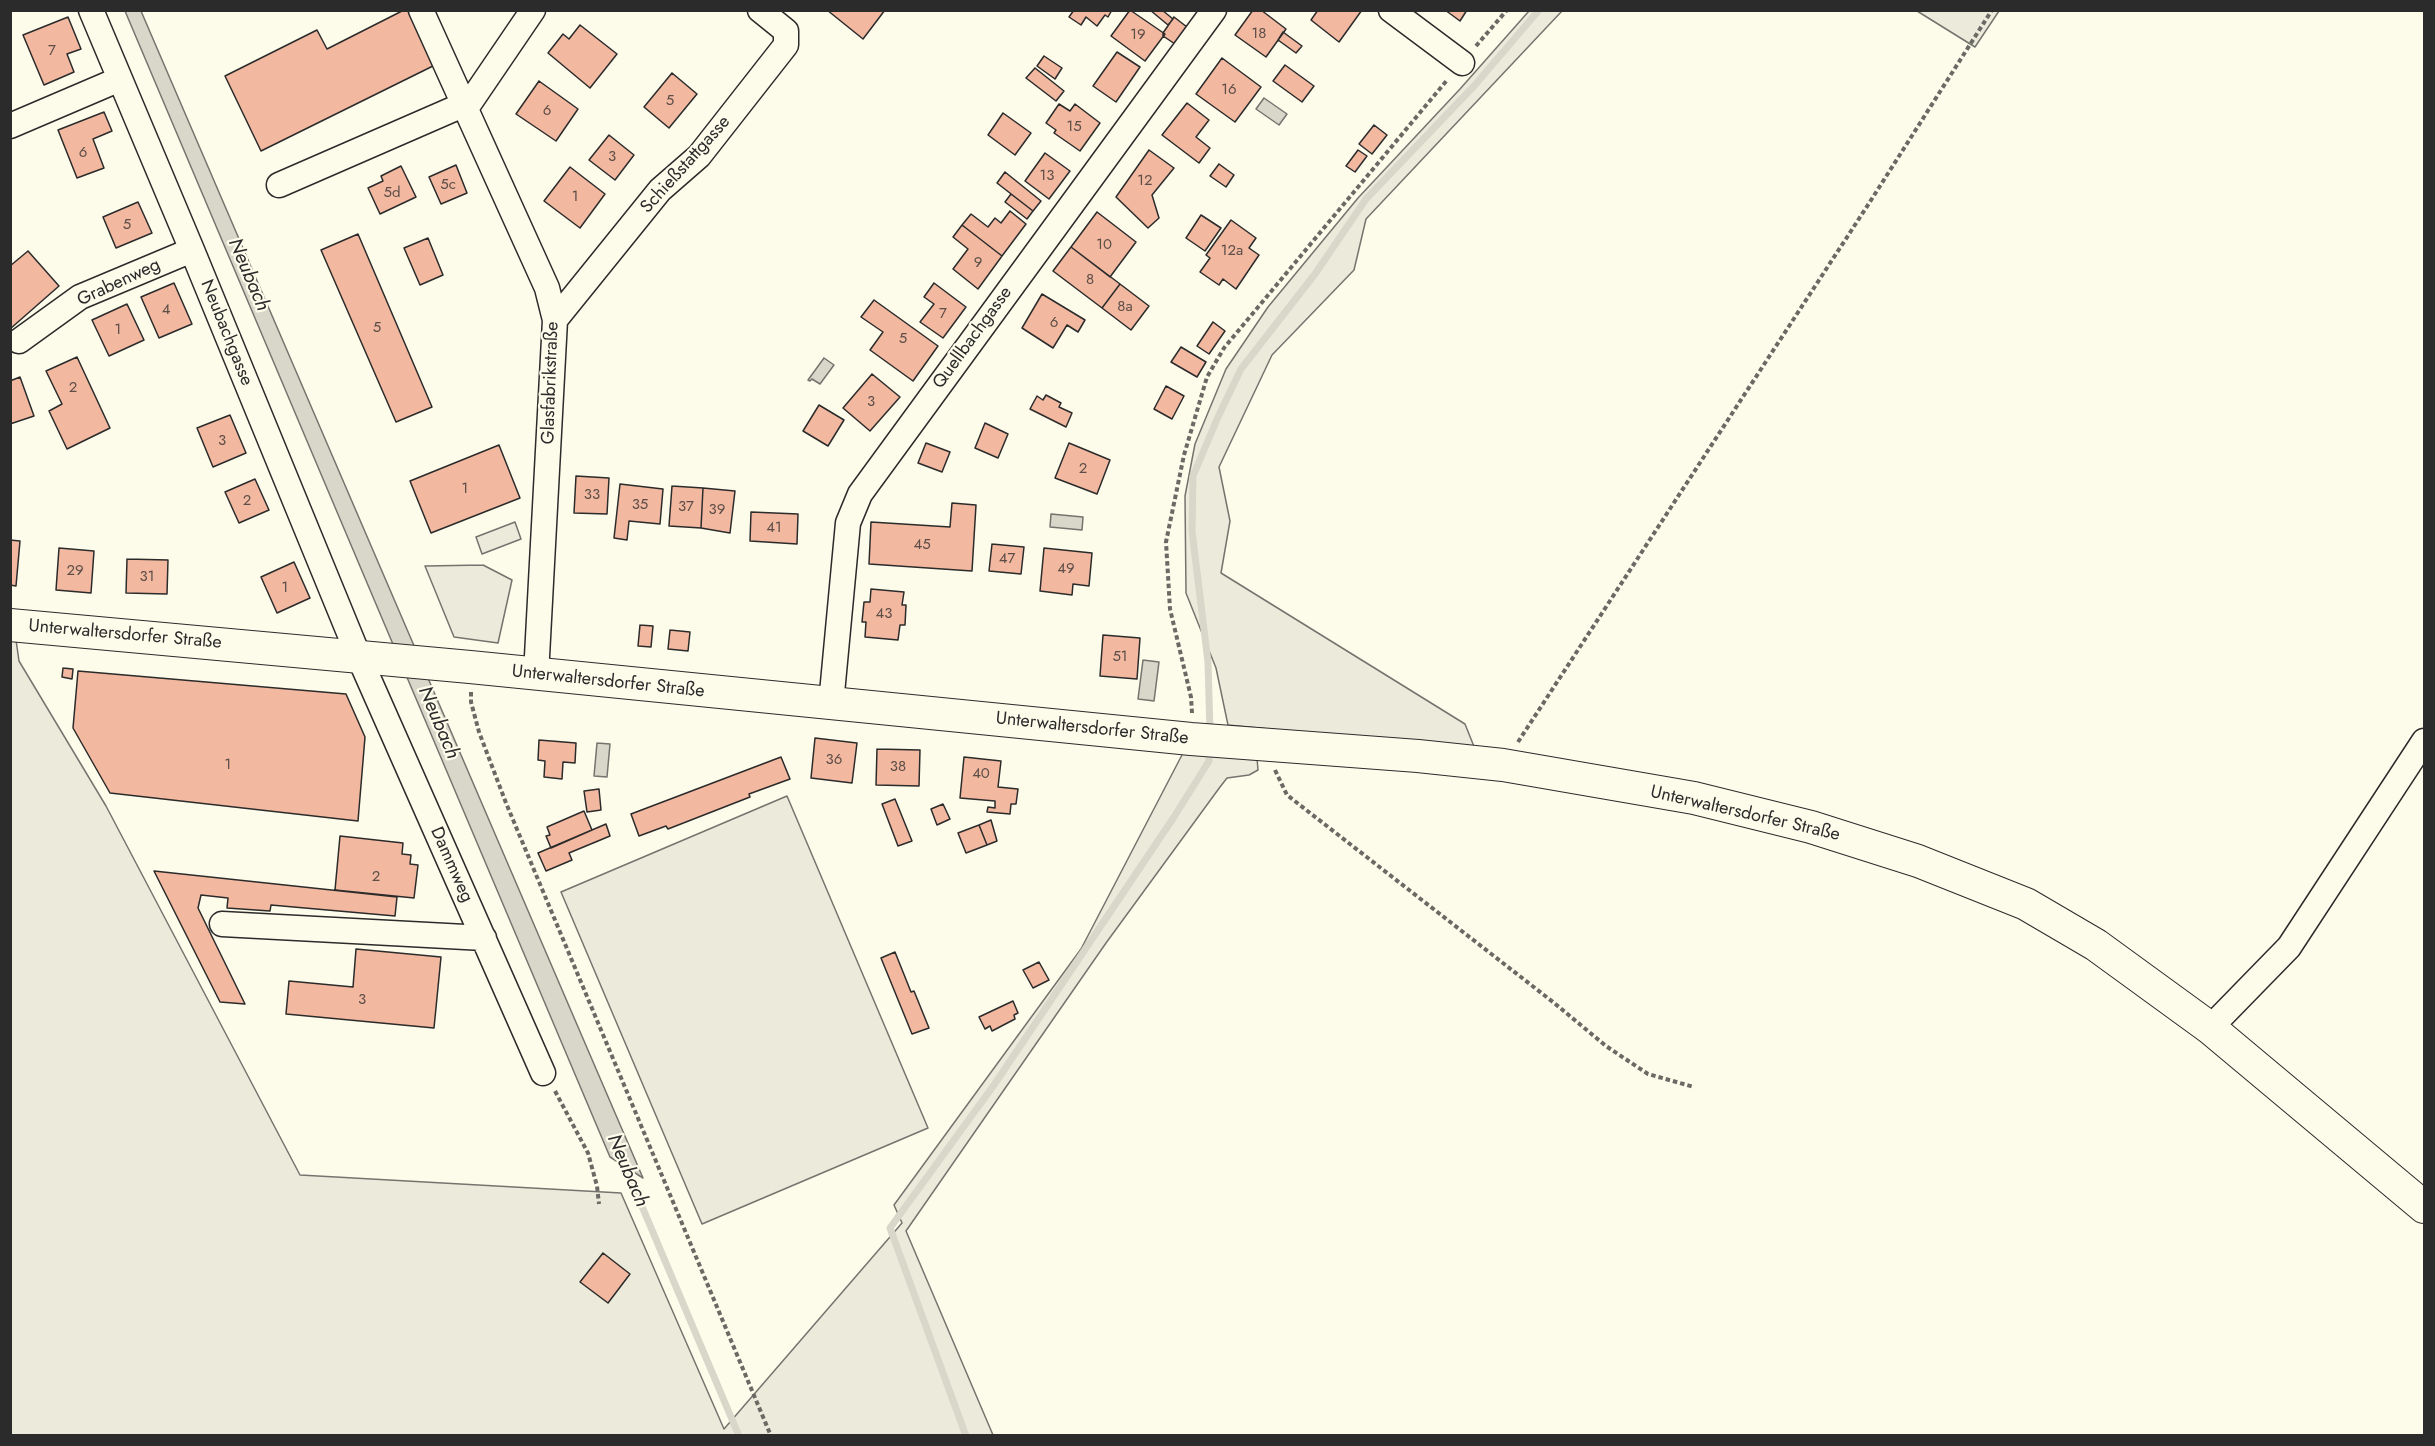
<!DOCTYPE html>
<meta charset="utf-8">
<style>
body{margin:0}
#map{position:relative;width:2435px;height:1446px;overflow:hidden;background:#fdfbea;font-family:Jost,sans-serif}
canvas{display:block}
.frame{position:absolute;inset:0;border:12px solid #2b2b2b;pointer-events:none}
</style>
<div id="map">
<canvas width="2435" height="1446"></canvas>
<div class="frame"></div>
</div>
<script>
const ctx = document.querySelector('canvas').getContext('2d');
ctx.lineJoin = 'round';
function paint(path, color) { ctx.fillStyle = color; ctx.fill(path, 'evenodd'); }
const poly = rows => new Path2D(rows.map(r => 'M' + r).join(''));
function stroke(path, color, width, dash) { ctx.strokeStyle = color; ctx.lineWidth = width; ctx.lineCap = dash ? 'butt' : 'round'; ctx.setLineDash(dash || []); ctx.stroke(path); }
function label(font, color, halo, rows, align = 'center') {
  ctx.font = font + ' Jost,sans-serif'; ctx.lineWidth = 4.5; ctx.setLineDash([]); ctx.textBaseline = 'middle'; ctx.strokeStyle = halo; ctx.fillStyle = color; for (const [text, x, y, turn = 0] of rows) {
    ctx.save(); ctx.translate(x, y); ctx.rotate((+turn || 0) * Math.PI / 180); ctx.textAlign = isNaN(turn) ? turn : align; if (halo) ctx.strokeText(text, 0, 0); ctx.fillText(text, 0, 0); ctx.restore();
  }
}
const green = poly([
 [1529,11,1562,11,1366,219,1354,270,1272,355,1219,467,1230,521,1221,573,1465,724,1475,749,1228,725,1216,668,1186,593,1185,496,1195,444,1226,369,1268,307,1358,198,1460,89,1529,11],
 [1917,11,1999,11,1975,47,1917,11],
 [10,633,15,633,19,661,106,806,300,1175,621,1193,724,1429,902,1223,894,1205,1081,949,1183,753,1257,758,1258,770,1249,775,1227,778,1220,787,1106,943,906,1231,993,1435,11,1435,10,633],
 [787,796,928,1128,702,1224,561,892,787,796]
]);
paint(green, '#ecebdb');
stroke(green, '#74746e', 1.5);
const parking = poly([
 [515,522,521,539,482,554,476,537,515,522],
 [483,565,512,580,498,643,454,637,425,566,483,565]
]);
paint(parking, '#eceadb');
stroke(parking, '#74746e', 1.5);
const water = poly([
 [125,11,141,11,643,1178,610,1157,125,11],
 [1264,98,1287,114,1279,125,1256,109,1264,98],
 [824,358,834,365,820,384,812,379,810,381,808,380,824,358],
 [1051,514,1083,517,1082,530,1050,527,1051,514],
 [1143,660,1159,662,1154,701,1138,699,1143,660],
 [597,743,610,744,607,777,594,776,597,743]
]);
paint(water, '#d8d7c9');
stroke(water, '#74746e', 1.5);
stroke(poly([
 [1210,732,1208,662,1192,531,1193,476,1218,417,1241,369,1315,274,1366,199,1474,86,1539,10],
 [622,1159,739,1436],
 [966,1436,890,1228,994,1085,1174,817,1209,761,1209,749]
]), '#d8d7c9', 7);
const building = poly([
 [404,10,409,10,435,65,261,151,225,76,317,30,327,49,404,10],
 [827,10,885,10,863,39,827,10],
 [1074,10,1112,10,1108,17,1105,15,1097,26,1086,17,1081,25,1069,17,1074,10],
 [1130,10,1165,34,1145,61,1111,36,1130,10],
 [1150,10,1162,10,1173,19,1168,25,1150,10],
 [1253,10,1261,10,1286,29,1266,57,1235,35,1253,10],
 [1318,10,1362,10,1339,42,1311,20,1318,10],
 [1445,10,1467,10,1460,21,1445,10],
 [68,17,81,49,67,54,74,72,44,85,23,35,68,17],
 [1174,17,1187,27,1175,44,1163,36,1163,33,1174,17],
 [580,25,617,54,590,88,548,53,563,34,569,39,580,25],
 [1283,32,1302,46,1296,53,1278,40,1283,32],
 [1117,52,1140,67,1116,102,1093,86,1117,52],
 [1044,56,1062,68,1055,79,1037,66,1044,56],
 [1222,58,1261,87,1235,122,1196,94,1222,58],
 [1285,65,1314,86,1302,102,1273,81,1285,65],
 [1035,68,1064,91,1056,101,1026,78,1035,68],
 [672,73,697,94,669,128,644,107,672,73],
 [539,81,578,109,556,141,516,114,539,81],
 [1187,103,1209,120,1196,137,1210,148,1199,163,1162,135,1187,103],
 [1059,104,1070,111,1075,104,1100,123,1080,151,1054,133,1056,130,1046,123,1059,104],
 [104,112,112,131,93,139,104,168,77,178,58,130,104,112],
 [1003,113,1031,133,1015,155,988,135,1003,113],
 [1374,125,1387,135,1372,154,1359,144,1374,125],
 [609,135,634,155,615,180,589,160,609,135],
 [1149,150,1174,168,1152,195,1159,218,1148,228,1116,197,1149,150],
 [1358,150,1367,156,1355,172,1346,166,1358,150],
 [1045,153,1070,171,1049,199,1025,181,1045,153],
 [1219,164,1234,175,1226,187,1210,176,1219,164],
 [456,165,467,193,441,204,429,177,456,165],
 [401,166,416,197,380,214,368,188,383,181,381,176,401,166],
 [570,167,605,194,580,228,544,201,570,167],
 [1005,172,1041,201,1033,211,997,183,1005,172],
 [1011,194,1033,211,1027,219,1005,202,1011,194],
 [138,202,152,233,116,248,103,217,138,202],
 [1010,211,1026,224,1002,256,962,225,971,214,988,227,995,218,1001,223,1010,211],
 [1097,212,1136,242,1110,277,1071,247,1097,212],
 [1201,215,1221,228,1205,251,1186,238,1201,215],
 [1231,220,1256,238,1249,248,1259,255,1236,289,1223,279,1219,285,1200,272,1210,258,1206,255,1231,220],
 [962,225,1002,256,978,289,953,269,968,249,953,237,962,225],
 [358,234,432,407,396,422,321,250,358,234],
 [428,238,443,275,420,285,404,248,428,238],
 [1071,247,1120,284,1102,308,1053,271,1071,247],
 [28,251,59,286,10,329,10,266,28,251],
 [174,283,192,324,159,338,141,297,174,283],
 [934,283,966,307,943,338,920,322,934,304,924,297,934,283],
 [1120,284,1149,306,1131,330,1102,308,1120,284],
 [1042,294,1085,320,1078,332,1067,325,1053,348,1022,328,1042,294],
 [874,300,938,346,913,381,870,350,883,332,861,317,874,300],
 [127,304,144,340,109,356,92,320,127,304],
 [1213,322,1225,331,1209,354,1197,346,1213,322],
 [1181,347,1206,362,1197,377,1171,362,1181,347],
 [77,357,110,428,67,449,49,411,62,404,46,371,77,357],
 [872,374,900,397,870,431,843,408,872,374],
 [20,377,34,416,10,424,10,381,20,377],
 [1166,386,1184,396,1172,419,1154,409,1166,386],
 [1046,395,1061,403,1059,407,1072,413,1066,427,1030,409,1037,396,1043,400,1046,395],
 [819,405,844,420,828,446,803,431,819,405],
 [230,415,246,453,213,467,197,428,230,415],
 [985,423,1008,434,998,458,975,448,985,423],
 [926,443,950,452,942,472,918,463,926,443],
 [1069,443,1110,460,1097,494,1055,478,1069,443],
 [499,445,520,498,431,533,410,481,499,445],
 [576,476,609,478,607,514,574,513,576,476],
 [255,479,269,510,239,523,225,492,255,479],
 [620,484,663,489,660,524,629,521,627,540,614,538,620,484],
 [672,486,703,488,701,528,669,526,672,486],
 [703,488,735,491,730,533,701,528,703,488],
 [952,503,976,505,972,571,869,564,871,522,950,527,952,503],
 [751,512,798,514,797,544,750,541,751,512],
 [10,540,20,541,16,586,10,585,10,540],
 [992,544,1024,547,1021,574,989,571,992,544],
 [59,548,94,551,91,593,56,590,59,548],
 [1044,548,1092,553,1089,586,1073,584,1072,595,1040,591,1044,548],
 [127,559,168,560,167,594,126,593,127,559],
 [294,562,310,598,277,613,261,577,294,562],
 [871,589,904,592,902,605,906,605,905,625,900,625,898,640,865,637,866,622,862,622,864,602,870,602,871,589],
 [640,625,653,626,651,647,638,646,640,625],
 [670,630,690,632,688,651,668,649,670,630],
 [1103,635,1140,638,1137,679,1100,676,1103,635],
 [63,668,73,669,72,679,62,677,63,668],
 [78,671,346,694,365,737,358,821,110,793,73,728,78,671],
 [815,738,857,743,852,783,811,778,815,738],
 [539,740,576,743,575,763,563,762,562,779,544,777,545,761,538,760,539,740],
 [877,749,920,750,919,786,876,785,877,749],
 [781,757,790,779,749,794,750,797,668,829,666,826,639,836,631,814,781,757],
 [964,757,1001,761,998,787,1018,789,1016,804,1011,804,1010,814,987,812,988,807,995,808,995,801,960,798,964,757],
 [599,789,601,810,587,812,584,791,599,789],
 [895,799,912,841,898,846,882,804,895,799],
 [943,804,950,819,937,825,931,809,943,804],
 [584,811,592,830,551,848,546,836,550,835,547,827,584,811],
 [991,820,997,841,987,845,979,825,991,820],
 [606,824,610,836,569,853,572,860,546,871,538,853,606,824],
 [979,825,987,845,966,853,958,833,979,825],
 [340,836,403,843,402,854,411,855,410,864,418,865,414,898,335,890,340,836],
 [154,871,397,897,395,916,271,905,270,911,227,908,228,898,201,895,198,908,245,1004,220,1002,154,871],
 [356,949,441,957,434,1028,286,1014,289,981,353,987,356,949],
 [895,952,911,992,914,991,929,1028,912,1034,881,958,895,952],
 [1039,962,1049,980,1033,988,1023,970,1039,962],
 [1013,1001,1018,1013,1014,1015,1015,1019,992,1031,990,1026,985,1029,979,1017,1013,1001],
 [603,1253,630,1274,608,1303,580,1282,603,1253]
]);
paint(building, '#f2b8a0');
stroke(building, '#2b2b2b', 1.5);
const minor = poly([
 [91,10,192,250,359,657,543,1073],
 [421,10,547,288,555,320,536,675],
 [1391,10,1462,63],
 [467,107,533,10],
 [10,126,120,79],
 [279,185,465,104],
 [555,320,660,190,699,156,786,45,786,31,760,10],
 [19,341,80,297,192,250],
 [831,704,848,523,860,494,1214,10],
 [222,924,484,938],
 [2210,1028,2289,947,2424,741]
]);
const major = poly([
 [10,625,470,667,1191,739,1418,756,1503,765,1694,798,1811,827,1918,861,2026,904,2096,945,2210,1028,2424,1207]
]);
stroke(minor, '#2b2b2b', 27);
stroke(major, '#2b2b2b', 34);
stroke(poly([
 [1476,46,1507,10],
 [471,692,471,702,479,732,506,803,771,1436],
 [1192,713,1191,697,1170,609,1166,542,1184,455,1207,377,1224,348,1448,79],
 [1518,742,1866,208,1992,10],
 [1275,770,1287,795,1553,1002,1606,1046,1648,1074,1694,1087],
 [555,1091,588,1153,597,1186,599,1204]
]), '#6a6964', 4, [4.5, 3]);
stroke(minor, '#fdfbea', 24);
stroke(major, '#fdfbea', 32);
label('15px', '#5d4e48', null, [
 ["18",1259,34],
 ["19",1138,35],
 ["7",52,51],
 ["16",1229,90],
 ["5",670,101],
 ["6",547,111],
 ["15",1074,127],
 ["6",83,153],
 ["3",612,157],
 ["13",1047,176],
 ["12",1145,181],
 ["5c",448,185],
 ["5d",392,193],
 ["1",575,197],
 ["5",127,225],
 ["10",1104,245],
 ["12a",1232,251],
 ["9",978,263],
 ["8",1090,280],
 ["8a",1125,307],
 ["4",166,310],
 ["7",943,314],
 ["6",1054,323],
 ["5",377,328],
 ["1",118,330],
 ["5",903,339],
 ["2",73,388],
 ["3",871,402],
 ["3",222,441],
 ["2",1083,469],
 ["1",465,489],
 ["33",592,495],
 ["2",247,501],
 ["35",640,505],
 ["37",686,507],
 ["39",717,510],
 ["41",774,528],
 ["45",922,545],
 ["47",1007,559],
 ["49",1066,569],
 ["29",75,571],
 ["31",147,577],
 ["1",285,588],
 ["43",884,614],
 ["51",1120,657],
 ["36",834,760],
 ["1",228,765],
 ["38",898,767],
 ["40",981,774],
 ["2",376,877],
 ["3",362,1000]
]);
label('18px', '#2b2b2b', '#fdfbea', [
 ["Schießstattgasse",686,165,-48],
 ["Grabenweg",119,283,-25],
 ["Neubachgasse",226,333,68],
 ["Quellbachgasse",973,338,-54],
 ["Glasfabrikstraße",551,383,-88],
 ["Unterwaltersdorfer Straße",125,635,5],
 ["Unterwaltersdorfer Straße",608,682,6],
 ["Unterwaltersdorfer Straße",1092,729,6],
 ["Unterwaltersdorfer Straße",1745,814,13],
 ["Dammweg",451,865,66]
]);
label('italic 20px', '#2b2b2b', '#fdfbea', [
 ["Neubach",248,275,67],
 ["Neubach",438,723,67],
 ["Neubach",627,1171,67]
]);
</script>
